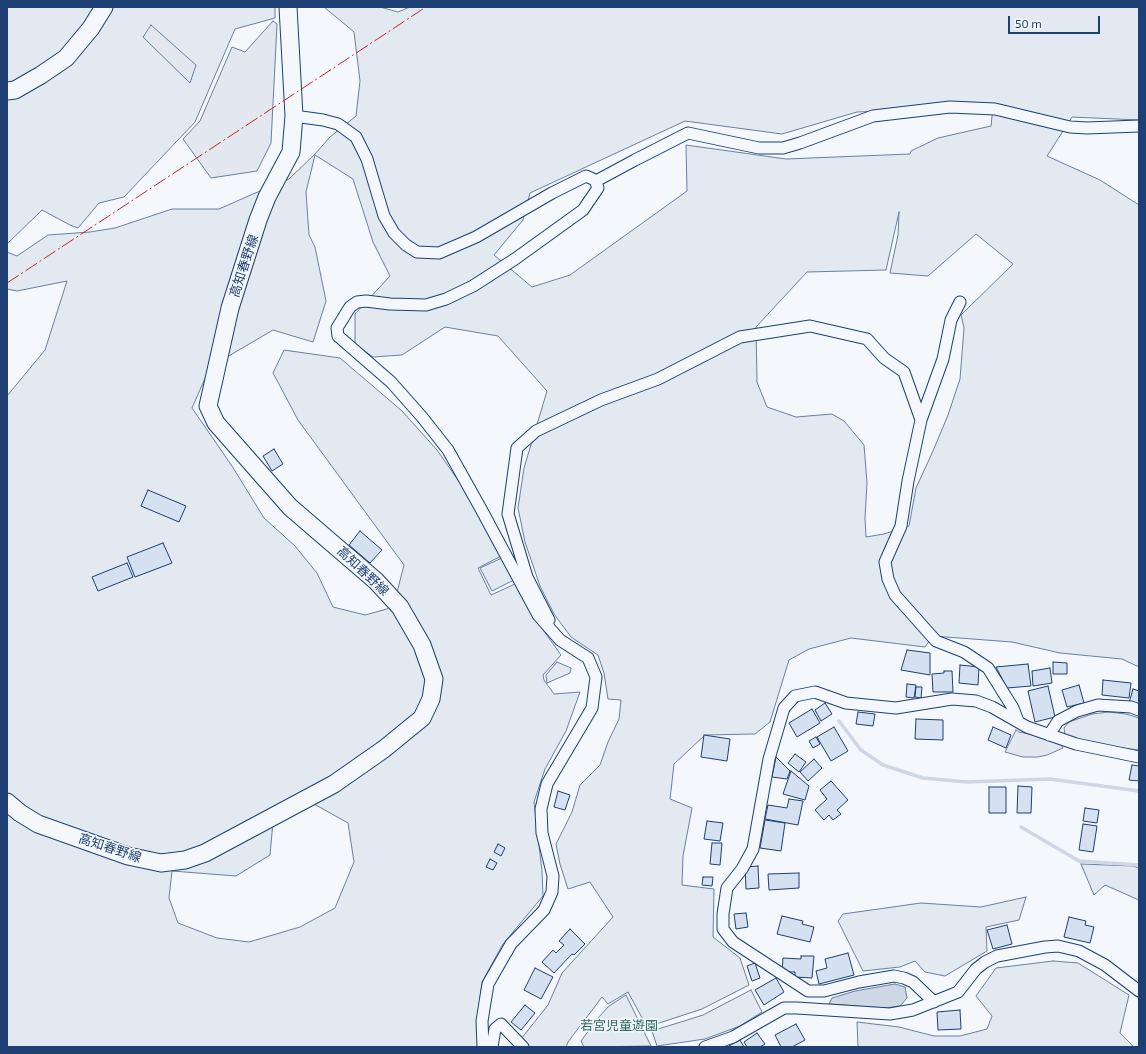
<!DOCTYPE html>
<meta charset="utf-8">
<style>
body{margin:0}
#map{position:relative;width:1146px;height:1054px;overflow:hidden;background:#f4f7fb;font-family:"Exo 2",sans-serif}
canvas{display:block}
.frame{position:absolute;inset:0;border:8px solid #1d3f73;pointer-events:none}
.scale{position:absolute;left:1008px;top:16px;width:92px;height:18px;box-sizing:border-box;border:2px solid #1d3f73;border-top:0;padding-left:5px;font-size:12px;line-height:14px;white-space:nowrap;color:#1d3f73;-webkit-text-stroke:3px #f4f7fb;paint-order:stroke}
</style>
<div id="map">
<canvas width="1146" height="1054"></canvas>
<div class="frame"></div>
<div class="scale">50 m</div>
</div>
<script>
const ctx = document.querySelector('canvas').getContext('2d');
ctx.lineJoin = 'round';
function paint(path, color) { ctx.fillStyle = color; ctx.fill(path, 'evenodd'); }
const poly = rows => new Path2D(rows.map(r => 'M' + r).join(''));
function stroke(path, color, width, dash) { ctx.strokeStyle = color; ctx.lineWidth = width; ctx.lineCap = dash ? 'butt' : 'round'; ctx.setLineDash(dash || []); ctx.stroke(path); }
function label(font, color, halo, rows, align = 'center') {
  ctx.font = font + ' "Exo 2","Noto Sans JP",sans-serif'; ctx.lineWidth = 3; ctx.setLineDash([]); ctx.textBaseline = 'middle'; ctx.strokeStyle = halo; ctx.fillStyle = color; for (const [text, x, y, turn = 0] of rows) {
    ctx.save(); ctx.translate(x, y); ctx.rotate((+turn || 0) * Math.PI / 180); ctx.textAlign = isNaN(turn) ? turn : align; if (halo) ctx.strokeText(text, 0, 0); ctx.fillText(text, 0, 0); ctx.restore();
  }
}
const green = poly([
 [7,7,275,7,275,18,235,29,195,122,124,197,99,203,78,228,70,225,42,210,7,244,7,7],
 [324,7,380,7,398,12,410,7,1139,7,1139,120,1072,117,1047,156,1100,180,1139,205,1139,667,1122,659,1060,653,1012,642,933,636,925,647,851,638,809,649,789,660,770,722,755,734,705,735,674,764,670,799,692,808,683,856,682,885,714,889,713,937,740,958,749,985,702,1009,647,1027,628,992,608,1004,602,997,568,1042,566,1047,529,1047,521,1039,548,1005,562,973,613,917,590,882,568,889,560,864,556,844,572,812,580,785,600,765,608,742,619,719,621,700,608,699,604,673,598,655,571,637,554,614,540,586,525,542,518,508,524,468,547,391,498,336,445,327,402,355,373,357,355,344,355,314,390,276,373,242,353,179,315,155,306,192,309,235,315,247,326,301,313,342,273,330,210,367,192,408,232,466,264,518,295,546,317,573,333,607,365,615,387,609,395,600,404,565,298,420,273,373,284,350,340,358,402,411,437,450,467,493,503,555,478,568,491,595,515,584,534,617,561,655,543,675,544,680,554,694,580,692,566,731,545,769,534,802,542,871,543,896,503,944,482,982,477,1021,479,1047,7,1047,7,396,45,350,67,281,17,291,7,289,7,252,17,256,48,235,90,232,115,228,172,209,219,209,253,194,289,179,315,154,330,137,356,116,360,81,354,32,324,7],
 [993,107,991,126,938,138,911,151,910,154,786,159,686,145,687,191,570,275,532,287,494,255,523,220,530,193,685,121,782,134,857,112,993,107],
 [899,212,898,235,890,273,928,276,976,234,1013,264,961,315,964,328,960,379,948,415,933,451,916,488,909,526,884,534,866,537,865,518,867,483,864,445,844,421,832,414,796,417,767,407,757,382,756,327,807,272,886,270,899,212],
 [314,804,348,823,354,862,335,908,300,927,249,942,217,938,178,923,169,898,172,871,236,876,270,855,274,811,314,804],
 [504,557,516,579,492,591,480,568,504,557],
 [557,662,571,668,570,673,547,683,546,675,557,662],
 [1109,712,1126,714,1139,718,1139,750,1084,743,1065,735,1064,728,1069,722,1092,714,1109,712],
 [1081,864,1133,866,1139,868,1139,900,1105,885,1094,895,1081,864],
 [1026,897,1019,920,986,927,987,951,945,976,925,972,915,961,900,967,863,971,838,921,843,914,921,903,981,907,1026,897],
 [1053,961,1078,963,1129,995,1120,1033,1134,1047,858,1047,857,1022,899,1027,934,1036,960,1036,987,1029,992,1016,976,996,996,968,1053,961],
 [751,990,762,1012,740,1026,705,1039,657,1046,652,1031,703,1015,751,990],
 [626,995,651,1046,584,1047,581,1041,598,1018,609,1006,626,995]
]);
paint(green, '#e3e9f0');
stroke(green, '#687fa3', 1);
const parking = poly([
 [273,21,277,24,271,143,257,171,211,178,183,139,200,121,232,47,245,52,273,21],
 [151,25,196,65,190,83,143,37,151,25],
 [1016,730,1019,732,1058,740,1063,748,1047,755,1038,757,1023,757,1005,752,1016,730]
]);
paint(parking, '#e3e8f0');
stroke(parking, '#687fa3', 1);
const water = poly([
 [895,984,905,987,907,998,900,1006,885,1008,829,1004,832,998,855,991,895,984]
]);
paint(water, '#cfd7e4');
stroke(water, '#687fa3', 1);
stroke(poly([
 [839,721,861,750,883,765,923,778,967,782,1050,779,1139,791],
 [1021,827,1079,861,1139,865]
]), '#cfd7e4', 3.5);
const building = poly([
 [274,449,283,464,272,471,263,456,274,449],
 [148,490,186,506,179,522,141,506,148,490],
 [360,531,382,550,370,563,349,545,360,531],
 [163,543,172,563,135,577,127,557,163,543],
 [127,563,133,577,98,591,92,577,127,563],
 [907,650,930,653,930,675,901,670,907,650],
 [1053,662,1067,663,1067,674,1053,674,1053,662],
 [1028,664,1031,686,1007,688,996,667,1028,664],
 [960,665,979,667,978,685,959,683,960,665],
 [1050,668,1052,683,1033,686,1032,671,1050,668],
 [944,671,952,671,953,692,933,692,932,674,944,673,944,671],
 [1103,680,1131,683,1129,698,1102,695,1103,680],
 [907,684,916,685,914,698,906,697,907,684],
 [1079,685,1084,703,1067,707,1062,690,1079,685],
 [1048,686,1055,717,1035,722,1028,691,1048,686],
 [916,687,922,687,921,698,915,697,916,687],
 [1133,689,1139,691,1139,706,1129,703,1133,689],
 [825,703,832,714,821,721,815,710,825,703],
 [812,709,820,723,797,737,789,723,812,709],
 [858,712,875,714,873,726,856,724,858,712],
 [916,719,943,720,943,740,915,739,916,719],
 [834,727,848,751,831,761,817,737,834,727],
 [993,727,1011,735,1006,748,988,740,993,727],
 [704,735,730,739,727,761,701,757,704,735],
 [816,737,820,744,813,748,809,741,816,737],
 [795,754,806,762,799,772,788,763,795,754],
 [776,757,790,771,787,779,772,777,776,757],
 [814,759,822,768,808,781,800,772,814,759],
 [1132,765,1139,766,1139,781,1129,780,1132,765],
 [791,771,809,786,805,800,783,794,791,771],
 [831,781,848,800,837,810,841,814,833,820,829,815,824,820,815,810,827,799,820,790,831,781],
 [1018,786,1032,787,1031,813,1017,813,1018,786],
 [989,787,1006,787,1006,813,989,813,989,787],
 [558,791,570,795,565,810,554,807,558,791],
 [789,799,803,801,798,825,765,819,768,805,787,808,789,799],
 [1085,808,1099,810,1097,823,1083,821,1085,808],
 [765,820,785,823,781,851,760,848,765,820],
 [707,821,723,823,720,841,704,839,707,821],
 [1083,824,1097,826,1093,852,1079,850,1083,824],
 [712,843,722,843,720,865,710,864,712,843],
 [498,844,505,848,501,856,494,852,498,844],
 [490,859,497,863,493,870,486,867,490,859],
 [758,866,759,888,746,889,745,867,758,866],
 [799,873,799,888,769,890,768,874,799,873],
 [703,877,713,877,712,886,702,885,703,877],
 [746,913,748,927,736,929,734,914,746,913],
 [782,916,803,921,802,924,814,927,810,942,777,934,782,916],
 [1069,917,1086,921,1085,925,1094,927,1090,943,1064,937,1069,917],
 [1007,925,1012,944,993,949,987,930,1007,925],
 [570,929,585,944,574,955,572,954,554,973,542,962,553,950,556,953,564,945,559,941,570,929],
 [848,953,854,975,819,984,816,971,827,968,825,959,848,953],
 [801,956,814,956,812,978,795,977,795,972,782,972,783,958,801,959,801,956],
 [755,963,760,978,752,981,747,966,755,963],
 [535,968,553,977,541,999,524,990,535,968],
 [776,978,784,992,764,1005,755,990,776,978],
 [525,1005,535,1013,521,1030,511,1022,525,1005],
 [960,1010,961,1029,938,1030,937,1012,960,1010],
 [796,1024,805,1040,792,1047,781,1047,775,1035,796,1024],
 [757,1033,765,1044,760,1047,747,1047,744,1042,757,1033],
 [740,1040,744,1047,727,1047,740,1040]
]);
paint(building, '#d5e0f0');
stroke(building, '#1d3f73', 1);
const minor = poly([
 [294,116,323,120,338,124,356,137,367,159,384,216,394,233,406,245,417,252,439,253,476,237,552,193,586,176,595,180,598,188,583,210,515,259,473,286,446,299,426,305,390,304,366,301,357,302,350,307,337,328,338,336,391,382,422,417,448,450,481,509,538,615,560,640,588,658,596,677,592,708,547,784,541,809,542,833,553,876,552,892,544,910,511,944,488,984,482,1021,483,1047],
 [596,181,635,160,688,133,759,148,783,148,800,143,873,116,950,107,995,109,1070,127,1087,128,1139,126],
 [921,420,943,359,951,320,960,302],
 [549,620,527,577,508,514,517,448,536,431,601,400,658,379,740,337,810,326,867,339,884,358,904,372,921,420,908,481,901,526,885,562,888,579,895,595,936,641,964,652,988,668,1013,708,1018,721],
 [1049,735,1058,721,1077,711,1098,705,1131,707,1139,710],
 [934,1002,913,982,904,978,894,976,859,982,824,991,808,991,733,942,723,929,723,914,727,888,742,869,753,849,769,759,784,708,795,696,815,692,846,703,896,708,952,699,976,701,992,707,1027,727,1076,744,1139,757],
 [492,1047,495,1029,501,1024,523,1047],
 [705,1047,733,1037,784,1008,797,1008,890,1014,913,1010,958,992,976,969,985,962,997,956,1045,947,1058,946,1079,951,1105,965,1139,991]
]);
const primary = poly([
 [7,91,15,90,41,75,66,58,91,28,104,7],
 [7,802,20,813,38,824,128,856,161,863,185,860,205,853,334,784,384,749,422,718,431,699,434,679,422,645,400,607,376,581,290,507,216,423,208,406,230,308,258,220,267,197,291,152,294,116,288,7]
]);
stroke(minor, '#1d3f73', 13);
stroke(primary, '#1d3f73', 19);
stroke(minor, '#f4f7fb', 11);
stroke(primary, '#f4f7fb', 17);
stroke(poly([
 [7,283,426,7]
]), '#c62828', 1, [14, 3, 2, 3]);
label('13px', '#1d3f73', '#f4f7fb', [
 ["高知春野線",244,266,-72],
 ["高知春野線",363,571,43],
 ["高知春野線",110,848,18]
]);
label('13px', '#2c6c60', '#f4f7fb', [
 ["若宮児童遊園",619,1026]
]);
</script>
